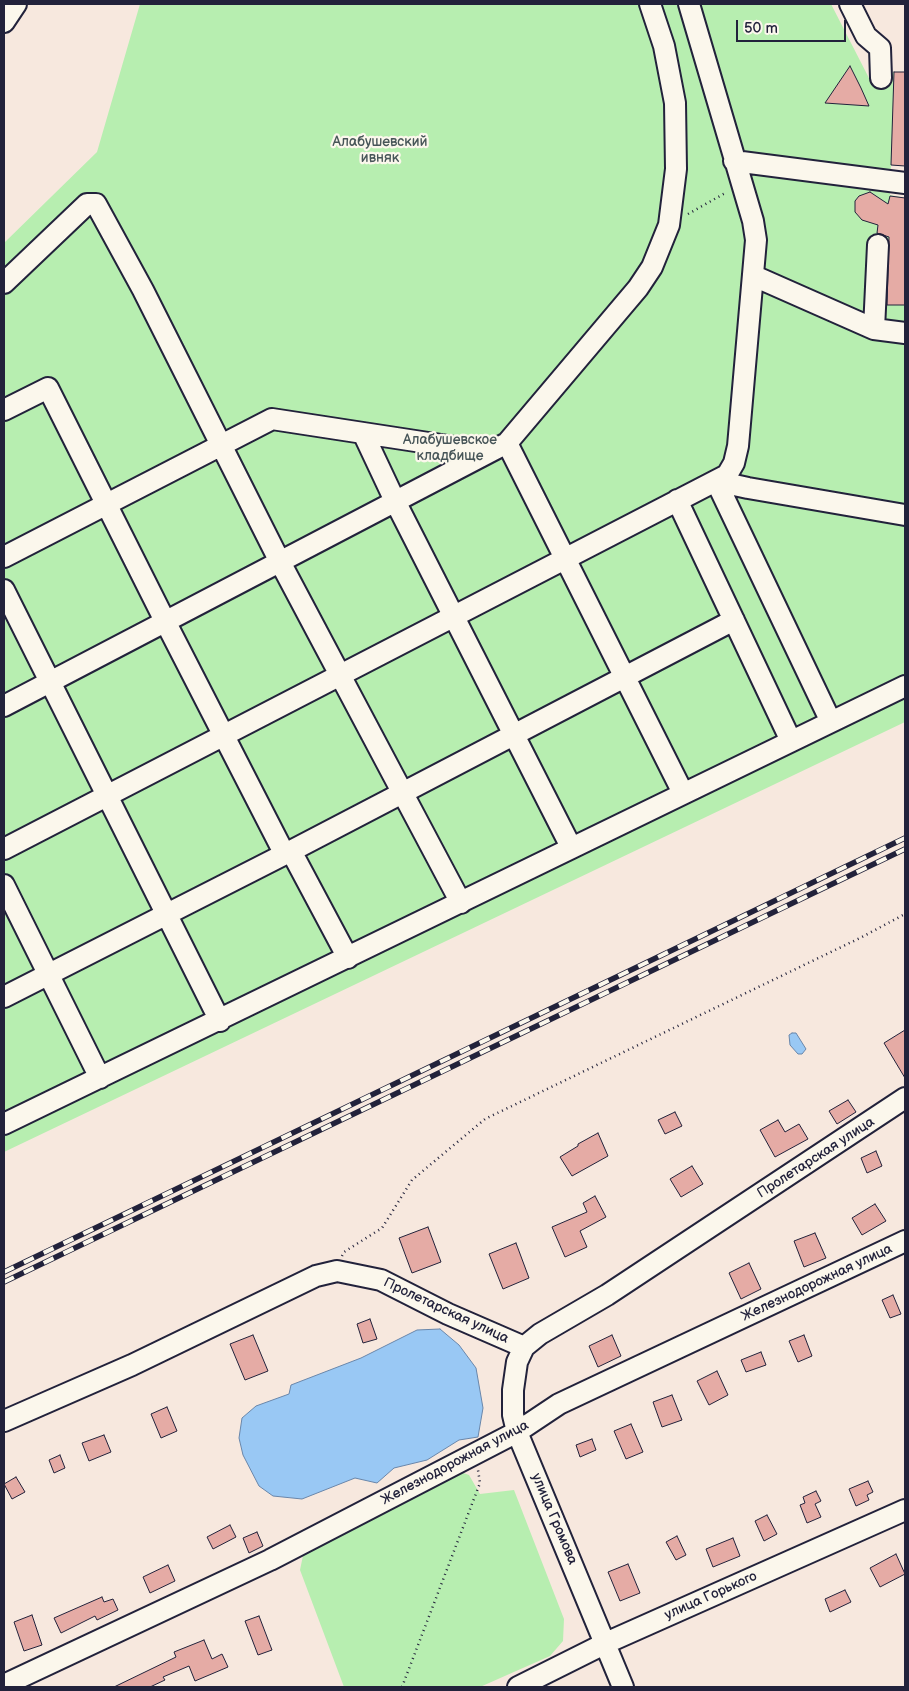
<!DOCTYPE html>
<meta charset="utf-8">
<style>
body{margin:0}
#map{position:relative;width:909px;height:1691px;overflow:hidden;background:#f7e8de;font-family:"Balsamiq Sans",sans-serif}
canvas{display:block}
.frame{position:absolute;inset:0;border:5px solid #22223b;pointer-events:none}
.scale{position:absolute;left:736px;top:20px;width:110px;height:22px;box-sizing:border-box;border:2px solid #22223b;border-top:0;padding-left:6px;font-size:15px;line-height:18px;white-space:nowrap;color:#22223b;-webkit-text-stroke:4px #fbf7ec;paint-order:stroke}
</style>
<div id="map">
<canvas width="909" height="1691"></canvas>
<div class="frame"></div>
<div class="scale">50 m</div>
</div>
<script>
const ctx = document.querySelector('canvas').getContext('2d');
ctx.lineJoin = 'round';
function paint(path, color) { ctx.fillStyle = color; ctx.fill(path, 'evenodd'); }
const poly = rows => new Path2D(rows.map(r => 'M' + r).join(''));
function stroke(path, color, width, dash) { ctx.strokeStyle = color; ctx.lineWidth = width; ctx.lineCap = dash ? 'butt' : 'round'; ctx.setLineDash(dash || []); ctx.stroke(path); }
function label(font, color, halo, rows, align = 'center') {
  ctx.font = font + ' "Balsamiq Sans",sans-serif'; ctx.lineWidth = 4.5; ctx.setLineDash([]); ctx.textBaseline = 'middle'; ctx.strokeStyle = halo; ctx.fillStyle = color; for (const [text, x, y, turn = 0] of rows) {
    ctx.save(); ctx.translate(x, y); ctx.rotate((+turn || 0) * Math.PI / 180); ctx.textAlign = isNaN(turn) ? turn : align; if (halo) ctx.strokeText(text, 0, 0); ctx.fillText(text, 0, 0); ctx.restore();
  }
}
paint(poly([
 [140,4,831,4,871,82,894,72,905,72,905,166,891,165,890,195,905,198,905,722,4,1152,4,243,97,152],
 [458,1471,469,1475,480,1494,514,1490,564,1619,563,1641,550,1656,480,1687,344,1687,300,1570,306,1541]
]), '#b7eeb0');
const water = poly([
 [792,1033,796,1033,806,1049,802,1054,798,1054,790,1045,789,1035,792,1033],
 [440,1329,459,1345,476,1368,483,1408,478,1437,459,1440,427,1460,394,1468,377,1483,355,1478,302,1499,273,1496,259,1486,243,1455,239,1438,242,1418,256,1406,289,1394,291,1385,361,1358,417,1330,440,1329]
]);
paint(water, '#99c8f4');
stroke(water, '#6986aa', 1);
const building = poly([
 [850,66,861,88,869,106,825,103,850,66],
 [894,72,905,72,905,166,891,165,894,72],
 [870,192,888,204,890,196,905,198,905,305,887,305,889,237,877,233,878,225,862,220,855,212,855,201,859,196,870,192],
 [905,1030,905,1078,884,1043,905,1030],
 [848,1100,856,1112,837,1124,829,1111,848,1100],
 [675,1112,682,1126,665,1134,658,1120,675,1112],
 [778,1120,785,1132,799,1124,808,1139,775,1157,760,1130,778,1120],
 [598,1133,608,1156,572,1176,560,1157,578,1146,578,1144,598,1133],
 [876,1151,882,1166,867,1173,861,1158,876,1151],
 [692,1166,703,1184,681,1197,670,1179,692,1166],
 [595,1196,606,1217,580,1231,587,1247,565,1257,552,1227,587,1212,583,1203,595,1196],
 [875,1204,886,1221,862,1235,852,1218,875,1204],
 [428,1227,441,1262,412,1273,399,1238,428,1227],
 [815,1233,826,1258,804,1267,794,1241,815,1233],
 [516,1243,529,1278,503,1289,489,1254,516,1243],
 [749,1263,761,1289,741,1299,729,1273,749,1263],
 [893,1295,901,1314,890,1318,882,1300,893,1295],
 [370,1319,377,1339,363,1343,357,1324,370,1319],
 [253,1335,268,1371,245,1380,230,1344,253,1335],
 [612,1335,621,1356,598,1367,589,1346,612,1335],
 [804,1335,812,1356,798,1362,789,1341,804,1335],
 [761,1352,766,1365,746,1372,741,1360,761,1352],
 [717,1371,728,1395,709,1405,697,1381,717,1371],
 [672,1395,682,1420,662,1427,653,1402,672,1395],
 [167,1407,177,1431,161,1438,151,1414,167,1407],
 [631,1424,643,1452,626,1459,614,1431,631,1424],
 [104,1435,111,1452,89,1461,82,1443,104,1435],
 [592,1439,596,1450,580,1457,576,1445,592,1439],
 [60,1455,65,1468,54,1473,49,1460,60,1455],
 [16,1477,25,1492,12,1499,4,1484,16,1477],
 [868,1481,873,1492,867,1495,869,1500,856,1506,849,1489,868,1481],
 [816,1491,821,1501,815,1504,821,1517,807,1523,800,1505,805,1503,803,1497,816,1491],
 [767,1515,777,1534,764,1541,755,1521,767,1515],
 [230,1525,236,1537,213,1549,207,1537,230,1525],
 [257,1532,263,1546,249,1553,243,1538,257,1532],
 [677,1536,686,1555,676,1560,666,1542,677,1536],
 [733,1538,740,1556,713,1567,706,1549,733,1538],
 [896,1554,905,1574,880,1587,870,1568,896,1554],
 [628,1564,640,1593,620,1601,608,1572,628,1564],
 [168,1565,175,1581,150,1593,143,1577,168,1565],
 [845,1590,851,1602,830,1612,825,1599,845,1590],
 [102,1597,104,1602,113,1599,118,1610,97,1620,95,1616,61,1633,54,1618,102,1597],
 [32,1615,42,1645,24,1651,14,1622,32,1615],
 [259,1616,272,1650,258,1655,245,1621,259,1616],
 [204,1640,212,1659,222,1654,228,1667,195,1681,189,1666,163,1677,165,1680,150,1687,114,1687,176,1657,174,1652,204,1640]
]);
paint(building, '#e5aba5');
stroke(building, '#22223b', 1);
const minor = poly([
 [850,4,866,36,880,48,881,78],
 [4,22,16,4],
 [734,161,905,183],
 [754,276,874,329,905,333],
 [4,283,87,204,96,204,143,290,279,560,461,903],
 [874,329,878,245],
 [4,410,48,388,165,621,284,853],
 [363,433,395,501,571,847],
 [507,443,683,793],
 [716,481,831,722],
 [716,481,748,488,905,515],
 [677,500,791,741],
 [4,557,272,419,487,452],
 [4,590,220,1021],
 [4,706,507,443,638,288,652,267,669,225,676,169,675,103,664,46,650,4],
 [4,849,727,475,734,463,738,446,756,240,753,221,689,4],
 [291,851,348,958],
 [4,885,100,1078],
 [4,997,291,851,734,620],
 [4,1124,905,686],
 [524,1347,517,1362,513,1390,513,1415,517,1432,623,1687],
 [4,1421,132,1365,316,1276,337,1271,381,1280,448,1314,524,1347,540,1334,607,1295,905,1098],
 [4,1685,270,1560,517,1432,559,1404,905,1241],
 [518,1687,606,1643,905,1510]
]);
stroke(minor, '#22223b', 24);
stroke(poly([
 [688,214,727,192],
 [342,1256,344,1252,382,1228,412,1180,485,1119,862,937,905,914],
 [402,1687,480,1483,478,1470]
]), '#22223b', 2.5, [1, 4]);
stroke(minor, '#fbf7ec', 20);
const rail = poly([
 [4,1272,905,838],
 [4,1282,905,849]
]);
stroke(rail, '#22223b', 5.5);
stroke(rail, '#fbf7ec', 4, [11]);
label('14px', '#475558', '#fbf7ec', [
 ["Алабушевский",380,142],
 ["ивняк",380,158],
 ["Алабушевское",450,440],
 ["кладбище",450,456]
]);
label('14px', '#22223b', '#fbf7ec', [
 ["Пролетарская улица",816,1158,-33],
 ["Железнодорожная улица",817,1283,-25],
 ["Пролетарская улица",446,1311,25],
 ["Железнодорожная улица",455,1463,-28],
 ["улица Громова",554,1519,67],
 ["улица Горького",711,1596,-24]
]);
</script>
